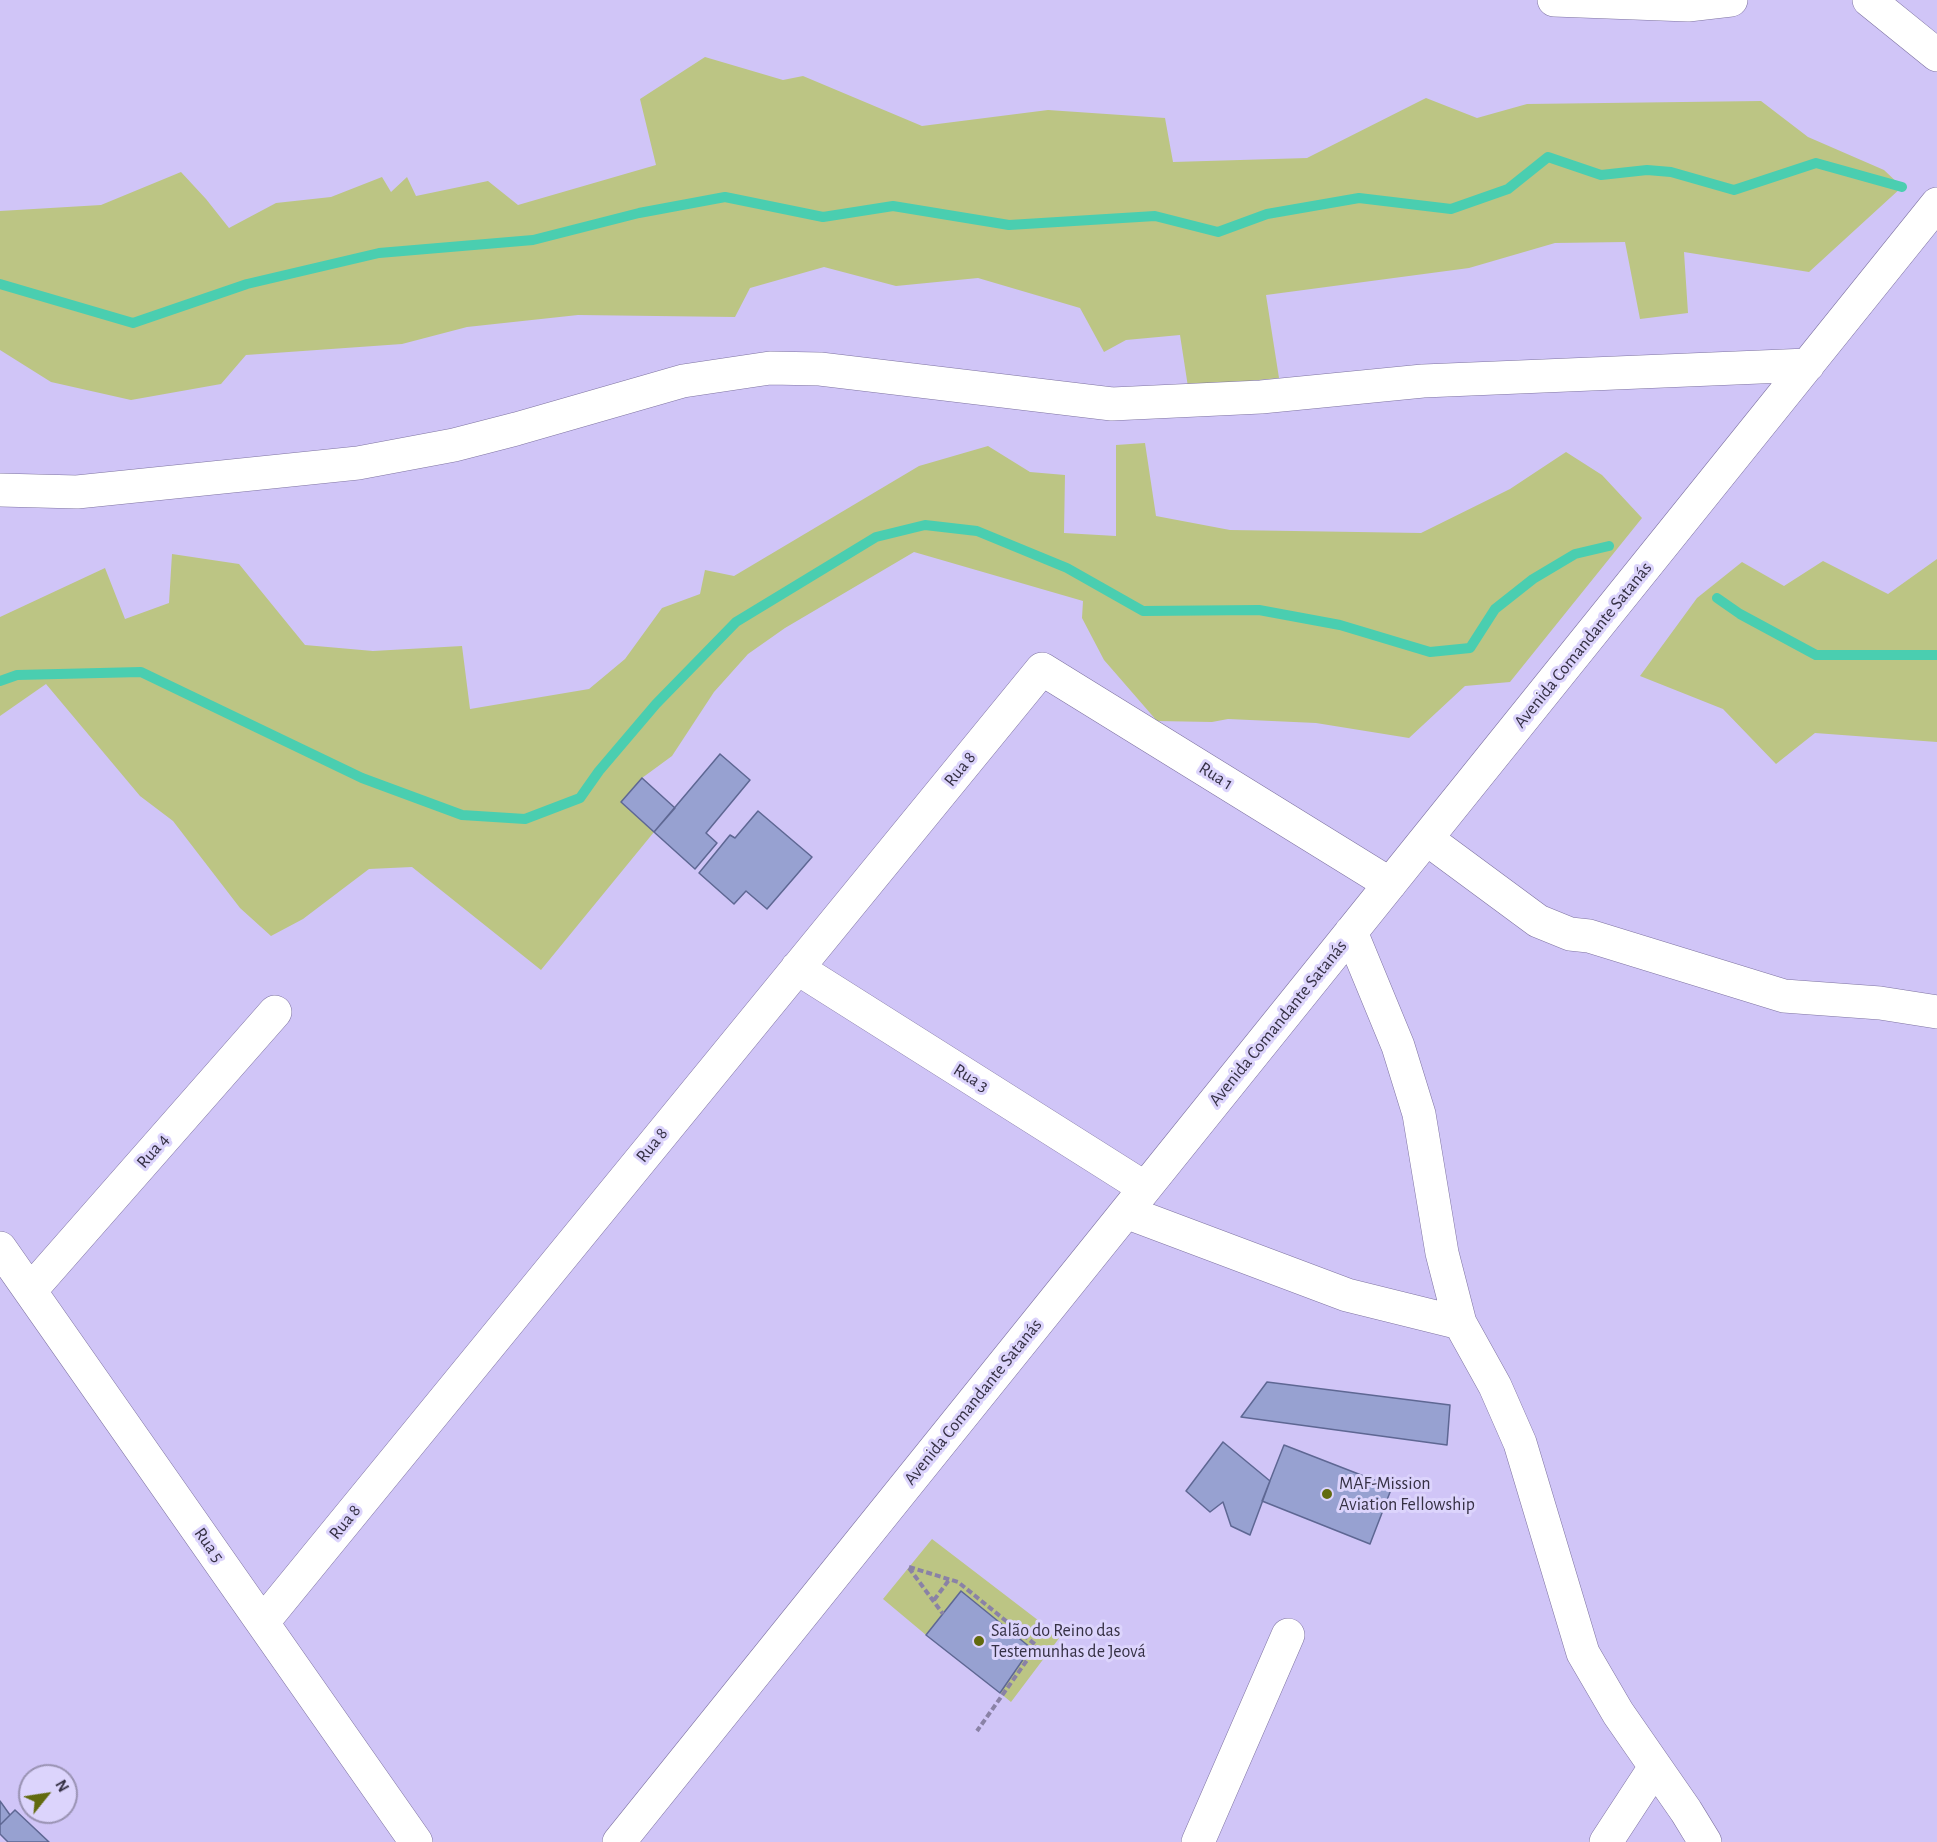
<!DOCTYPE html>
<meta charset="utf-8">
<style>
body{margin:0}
#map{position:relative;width:1937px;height:1842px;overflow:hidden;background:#d0c5f7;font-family:"Alegreya Sans",sans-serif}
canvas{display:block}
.north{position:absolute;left:18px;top:1764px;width:60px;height:60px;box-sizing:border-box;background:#dcd4fc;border:2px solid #9992b2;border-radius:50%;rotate:60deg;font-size:16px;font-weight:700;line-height:24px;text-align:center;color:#353044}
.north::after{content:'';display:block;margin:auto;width:21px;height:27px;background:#626a0e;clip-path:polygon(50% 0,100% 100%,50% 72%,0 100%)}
</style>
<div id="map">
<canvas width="1937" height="1842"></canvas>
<div class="north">N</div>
</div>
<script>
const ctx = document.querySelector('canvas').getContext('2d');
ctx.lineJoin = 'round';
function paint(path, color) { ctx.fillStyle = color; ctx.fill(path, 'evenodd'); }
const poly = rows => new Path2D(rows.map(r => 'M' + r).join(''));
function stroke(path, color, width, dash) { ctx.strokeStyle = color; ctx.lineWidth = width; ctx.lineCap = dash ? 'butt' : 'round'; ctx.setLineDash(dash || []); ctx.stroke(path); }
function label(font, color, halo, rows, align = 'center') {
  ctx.font = font + ' "Alegreya Sans",sans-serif'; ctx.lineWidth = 6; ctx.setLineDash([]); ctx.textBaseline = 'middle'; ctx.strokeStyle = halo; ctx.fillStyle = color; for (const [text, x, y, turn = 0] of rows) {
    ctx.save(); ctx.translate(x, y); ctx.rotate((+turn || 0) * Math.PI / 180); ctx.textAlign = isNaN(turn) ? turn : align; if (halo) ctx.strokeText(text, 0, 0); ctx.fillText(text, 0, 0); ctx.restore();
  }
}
paint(poly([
 [705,57,783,80,803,76,922,126,1048,110,1165,118,1173,162,1307,158,1426,98,1477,118,1527,104,1761,101,1808,137,1884,170,1902,187,1809,272,1684,252,1688,313,1640,319,1625,242,1555,243,1469,268,1266,295,1279,378,1188,387,1180,335,1126,340,1104,352,1080,308,978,278,896,286,824,267,750,288,735,317,578,315,467,327,402,344,246,355,221,384,131,400,51,382,0,350,0,211,101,205,181,172,206,199,229,228,276,203,331,197,382,177,391,192,407,177,416,196,488,181,518,205,656,165,640,99],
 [1145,443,1156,516,1230,530,1421,533,1510,489,1566,452,1602,475,1642,518,1510,682,1465,686,1409,738,1316,723,1228,719,1212,722,1157,721,1104,660,1082,618,1083,601,914,552,785,628,748,654,714,692,672,756,642,778,621,802,654,832,541,970,412,867,369,869,303,919,271,936,240,908,173,821,140,796,46,684,0,716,0,617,105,568,125,619,169,603,172,554,239,564,305,645,373,651,462,646,470,709,589,689,625,659,662,608,700,594,705,570,734,576,919,466,988,446,1030,472,1065,475,1064,533,1116,536,1116,445],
 [1937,559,1937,742,1815,733,1776,764,1723,709,1640,676,1697,598,1742,562,1784,586,1823,561,1888,594],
 [932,1539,1060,1637,1011,1702,1000,1693,1031,1648,961,1592,926,1635,883,1599]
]), '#bcc584');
stroke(poly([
 [0,284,133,323,247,284,379,253,533,240,639,213,725,197,823,217,893,206,1009,225,1155,216,1218,232,1267,214,1359,198,1451,209,1508,189,1548,157,1601,175,1647,170,1671,172,1734,190,1816,163,1902,187],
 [1717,598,1740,614,1816,655,1937,655],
 [0,681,17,675,141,672,362,778,462,815,525,819,580,798,599,771,656,704,736,622,876,537,925,525,977,531,1067,568,1143,611,1259,610,1340,625,1430,652,1470,648,1495,609,1533,579,1575,554,1609,546]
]), '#4aceb0', 10);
const building = poly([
 [720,754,750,780,706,833,717,843,695,869,654,832,720,754],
 [642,778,675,808,654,832,621,802,642,778],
 [758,811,812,857,767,909,746,891,734,904,699,873,730,835,735,838,758,811],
 [1267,1382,1450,1405,1447,1445,1241,1417,1267,1382],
 [1223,1442,1270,1481,1250,1535,1231,1526,1223,1502,1210,1512,1186,1491,1223,1442],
 [1284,1445,1392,1487,1370,1544,1262,1501,1284,1445],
 [961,1591,1031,1648,1000,1693,926,1635,961,1591],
 [0,1801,10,1815,0,1825,0,1801],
 [15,1810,49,1842,8,1842,0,1834,0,1825,15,1810]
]);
paint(building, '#97a1d1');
stroke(building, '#5e6793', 1.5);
const minor = poly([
 [1554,0,1688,5,1731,0],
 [1869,0,1937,55],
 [0,490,77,492,358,463,454,445,516,429,683,381,770,368,820,369,1112,404,1261,397,1423,381,1808,365],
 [1427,839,1538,921,1570,934,1589,936,1784,996,1880,1003,1937,1012],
 [1351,932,1398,1046,1419,1114,1442,1253,1460,1323,1495,1386,1520,1443,1583,1653,1618,1713,1686,1811,1705,1842],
 [797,968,1145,1188],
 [1126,1212,1347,1295,1460,1323],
 [0,1248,416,1842],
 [30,1291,275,1012],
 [263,1622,1042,669,1390,884],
 [619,1842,1937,204],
 [1198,1842,1288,1635],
 [1606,1842,1655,1767]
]);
stroke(minor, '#7e73a1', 34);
stroke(poly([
 [909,1567,958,1582,1037,1646,977,1731],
 [909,1568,943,1614],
 [934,1600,949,1580]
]), '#8a82a6', 4, [6, 3]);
stroke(minor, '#fff', 33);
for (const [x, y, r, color] of [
 [1327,1494,6,"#626a0e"],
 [979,1641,6,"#626a0e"]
]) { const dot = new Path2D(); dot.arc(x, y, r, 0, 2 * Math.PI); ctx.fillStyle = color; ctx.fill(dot); stroke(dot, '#dcd4fc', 2); }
label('18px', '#353044', '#dcd4fc', [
 ["Avenida Comandante Satanás",1583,645,-51],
 ["Rua 8",960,769,-51],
 ["Rua 1",1216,776,32],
 ["Avenida Comandante Satanás",1278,1023,-51],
 ["Rua 3",971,1078,32],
 ["Rua 8",652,1145,-51],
 ["Rua 4",153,1151,-49],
 ["Avenida Comandante Satanás",973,1402,-51],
 ["Rua 8",345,1522,-51],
 ["Rua 5",209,1545,55]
]);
label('18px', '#353044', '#dcd4fc', [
 ["MAF-Mission",1339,1484],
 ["Aviation Fellowship",1339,1505],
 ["Salão do Reino das",991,1631],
 ["Testemunhas de Jeová",991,1652]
], 'left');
</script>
